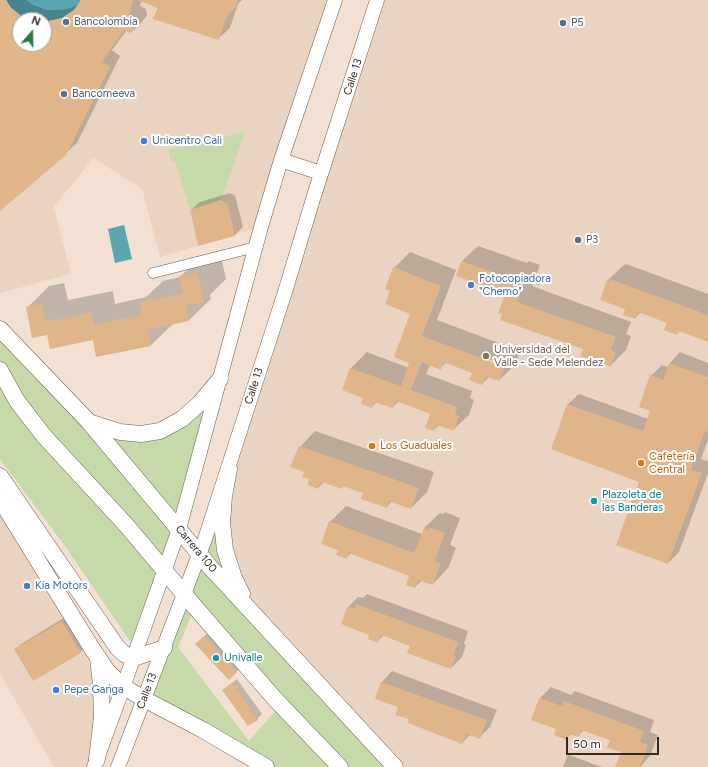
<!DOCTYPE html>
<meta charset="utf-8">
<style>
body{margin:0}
#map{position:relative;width:708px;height:767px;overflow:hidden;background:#f2e1d3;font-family:Figtree,sans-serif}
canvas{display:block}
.north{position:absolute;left:12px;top:12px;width:40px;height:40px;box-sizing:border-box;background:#fff;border:1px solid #adaaa8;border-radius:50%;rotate:20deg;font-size:11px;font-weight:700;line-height:16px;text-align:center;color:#312b25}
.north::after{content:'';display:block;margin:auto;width:14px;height:18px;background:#287949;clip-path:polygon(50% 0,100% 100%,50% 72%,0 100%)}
.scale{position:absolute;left:566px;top:737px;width:93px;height:18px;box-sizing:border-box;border:2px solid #312b25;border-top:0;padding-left:5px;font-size:12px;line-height:14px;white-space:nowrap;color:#312b25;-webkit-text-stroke:3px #fff;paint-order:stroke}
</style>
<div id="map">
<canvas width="708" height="767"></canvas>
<div class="north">N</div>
<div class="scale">50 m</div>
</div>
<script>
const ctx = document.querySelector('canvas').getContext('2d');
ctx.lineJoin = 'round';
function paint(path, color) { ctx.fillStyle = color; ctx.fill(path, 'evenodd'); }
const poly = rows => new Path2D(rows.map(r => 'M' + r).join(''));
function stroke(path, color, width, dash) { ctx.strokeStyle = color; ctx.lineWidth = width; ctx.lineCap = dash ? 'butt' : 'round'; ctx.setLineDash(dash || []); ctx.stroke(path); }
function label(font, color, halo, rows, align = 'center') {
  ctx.font = font + ' Figtree,sans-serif'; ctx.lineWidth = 4; ctx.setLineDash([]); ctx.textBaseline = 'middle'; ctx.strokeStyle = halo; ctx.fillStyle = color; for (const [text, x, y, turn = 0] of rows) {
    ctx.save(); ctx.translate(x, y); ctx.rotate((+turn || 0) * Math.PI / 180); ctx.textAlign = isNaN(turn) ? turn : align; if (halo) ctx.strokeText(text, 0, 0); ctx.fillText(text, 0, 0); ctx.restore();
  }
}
paint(poly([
 [0,0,335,0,261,227,160,257,142,189,93,158,54,207,71,274,0,293],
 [20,20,44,20,44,44,20,44],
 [377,0,708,0,708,767,395,767,266,628,234,578,224,496],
 [0,499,97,657,94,767,54,767,0,674]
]), '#ead4c1');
paint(poly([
 [245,132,221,200,190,210,175,161,171,162,168,150],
 [0,329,89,422,160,431,220,379,136,650,65,546,0,459],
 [222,523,247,604,395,767,266,767,144,699,205,539],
 [191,616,276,710,249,741,178,647]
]), '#c5d9a9');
paint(poly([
 [6,0,81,0,74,10,62,18,49,21,33,20,22,16,11,8],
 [124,225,132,259,115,263,108,229]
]), '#5ba5b1');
paint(poly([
 [0,0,26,0,33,5,47,10,61,10,74,7,83,0,242,0,238,4,230,28,218,39,159,8,141,1,140,6,146,9,147,16,134,30,127,30,112,50,120,56,77,143,65,154,0,209],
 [20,20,44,20,44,44,20,44],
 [230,193,235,196,243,227,235,235,199,245,191,210,200,202],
 [478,246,527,263,529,261,540,265,532,286,631,322,626,334,631,336,626,350,610,366,584,348,502,319,507,293,462,261],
 [220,252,226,279,210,295,211,299,189,320,173,324,151,345,97,356,93,339,48,334,27,308,49,286,64,283,68,300,113,291,115,304,146,297,163,281,180,277,202,255],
 [410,252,456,270,437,320,520,351,515,365,499,380,489,377,482,384,473,372,447,362,440,368,430,365,426,374,472,391,470,398,474,400,469,415,453,430,439,425,434,430,431,413,399,401,393,407,377,401,372,407,365,397,343,390,351,368,367,352,409,368,410,362,412,313,392,290,394,268],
 [486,358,501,364,500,366,486,361],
 [626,264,708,294,708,341,680,331,677,334,668,322,641,312,635,318,626,308,601,299,608,280,624,265],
 [680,352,708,363,708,440,701,459,708,461,708,473,679,552,668,563,641,481,552,449,568,404,579,394,648,419,651,410,651,376,662,365,668,367,670,363],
 [315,431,434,472,427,492,411,508,392,501,387,507,364,492,344,486,342,488,324,482,318,488,305,472,300,447],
 [346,506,422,534,424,528,440,513,444,514,445,512,460,518,450,545,456,548,448,568,433,584,422,580,415,587,411,575,351,553,346,558,339,549,330,522],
 [367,594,468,631,464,644,466,645,462,657,451,668,411,645,384,635,378,641,348,607,358,597,363,598],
 [67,616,86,647,80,652,34,679,16,649,21,644],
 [210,631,242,666,229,679,201,639],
 [392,671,497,710,490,727,479,738,470,735,462,743,410,719,399,707,376,698,382,682],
 [237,679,262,714,257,719,223,690],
 [551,687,571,695,575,691,654,720,650,732,658,735,650,756,640,767,622,752,611,740,584,730,578,736,572,733,567,738,557,728,532,719,540,698],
 [569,755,602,767,563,767,567,757]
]), '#0003');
paint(poly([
 [0,0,6,0,11,8,20,15,20,44,44,44,44,21,49,21,62,18,74,10,81,0,133,0,129,17,135,21,137,25,135,30,130,33,124,30,102,62,110,67,66,155,0,211],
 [138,0,238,0,236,7,227,16,219,40,153,19,158,8],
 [221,200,228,204,235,236,198,246,190,210],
 [461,261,512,279,513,276,525,280,517,302,616,337,611,350,616,352,611,367,580,356,583,349,500,320,502,314,498,313,505,294,456,276],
 [393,267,441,286,422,336,505,367,499,381,486,376,482,385,469,380,472,373,443,362,441,370,422,362,411,390,457,407,455,414,459,416,454,431,437,425,434,431,425,428,430,414,396,401,393,408,374,402,372,408,361,404,363,398,342,390,350,368,401,386,409,363,394,357,410,314,385,304,390,291,385,289],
 [198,273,204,302,186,305,189,321,148,330,151,346,96,357,93,340,50,349,47,335,32,338,26,307,42,304,46,322,91,312,94,325,142,315,140,302,183,294,179,276],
 [610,279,708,315,708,342,679,331,677,335,664,330,667,323,638,312,636,319,623,315,625,309,600,300,607,280,609,281],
 [669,363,708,377,708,432,705,431,691,470,702,473,668,564,616,545,639,482,551,449,567,404,643,431,650,411,639,407,650,375,663,380],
 [299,446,419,488,411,509,389,501,387,508,361,499,363,493,343,486,342,489,321,482,318,489,308,485,309,479,302,477,304,472,290,467],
 [329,521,414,553,424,528,428,530,429,527,445,533,435,561,441,563,433,585,418,580,415,588,406,585,409,576,349,553,347,559,336,555,338,550,321,544],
 [356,604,458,642,454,655,456,656,451,669,407,653,410,646,381,635,378,643,368,639,369,635,341,624,347,607,354,609],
 [62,621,81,653,33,681,14,649],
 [204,636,237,672,229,680,195,644],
 [381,682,487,720,480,739,466,734,462,744,408,723,409,719,395,715,398,707,375,699],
 [232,683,258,720,248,726,222,690],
 [539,698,562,706,564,701,644,731,640,742,648,745,640,767,615,767,621,752,607,748,610,740,581,730,579,737,569,734,567,740,554,735,556,729,531,720]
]), '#dfb589');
const minor = poly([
 [153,273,256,247]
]);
const secondary = poly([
 [281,160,321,173],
 [94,767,120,696,179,529,261,227,281,160,335,0],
 [118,767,205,539,285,292,313,199,377,0]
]);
const primary = poly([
 [0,329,89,422,211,568,395,767],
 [0,370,17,401,44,436,127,526,195,607,275,699,340,767],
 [89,422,120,432,141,434,160,431,182,419,200,403,220,379],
 [229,469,224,496,222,523,225,550,234,578,242,594],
 [0,476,117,647,124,654,134,658,164,648],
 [0,499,91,647,108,672,124,687,144,699,203,730,266,767],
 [97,759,102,717,101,685,98,658]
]);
stroke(minor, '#6c5d51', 11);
stroke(secondary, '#6c5d51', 15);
stroke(primary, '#6c5d51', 17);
stroke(minor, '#fff', 10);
stroke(secondary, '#fff', 14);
stroke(primary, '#fff', 16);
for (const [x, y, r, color] of [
 [66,22,4,"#5c6f8a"],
 [563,23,4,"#5c6f8a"],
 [64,94,4,"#5c6f8a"],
 [144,141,4,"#3f7fe0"],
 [578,240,4,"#5c6f8a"],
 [471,285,4,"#3f7fe0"],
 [486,356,4,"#8d6e63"],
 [372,446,4,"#e8710a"],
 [641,463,4,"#e8710a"],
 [594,501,4,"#0f9aa8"],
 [27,586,4,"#3f7fe0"],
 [216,658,4,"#0f9aa8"],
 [56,690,4,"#3f7fe0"]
]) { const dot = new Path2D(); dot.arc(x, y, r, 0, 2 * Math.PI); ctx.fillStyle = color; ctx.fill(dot); stroke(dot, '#fff', 1.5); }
label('11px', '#4e5e75', '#fff', [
 ["Bancolombia",74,22],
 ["P5",571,23],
 ["Bancomeeva",72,94],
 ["P3",586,240]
], 'left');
label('11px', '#312b25', '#fff', [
 ["Calle 13",353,77,-72],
 ["Calle 13",254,386,-72],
 ["Carrera 100",196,549,50],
 ["Calle 13",147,691,-69]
]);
label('11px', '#366cbe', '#fff', [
 ["Unicentro Cali",152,141],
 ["Fotocopiadora",479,279],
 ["\"Chemo\"",479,292],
 ["Kía Motors",35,586],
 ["Pepe Ganga",64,690]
], 'left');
label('11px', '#785e54', '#fff', [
 ["Universidad del",494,350],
 ["Valle - Sede Melendez",494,363]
], 'left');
label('11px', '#c56008', '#fff', [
 ["Los Guaduales",380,446],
 ["Cafetería",649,457],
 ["Central",649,470]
], 'left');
label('11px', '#0d838f', '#fff', [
 ["Plazoleta de",602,495],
 ["las Banderas",602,508],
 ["Univalle",224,658]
], 'left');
</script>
